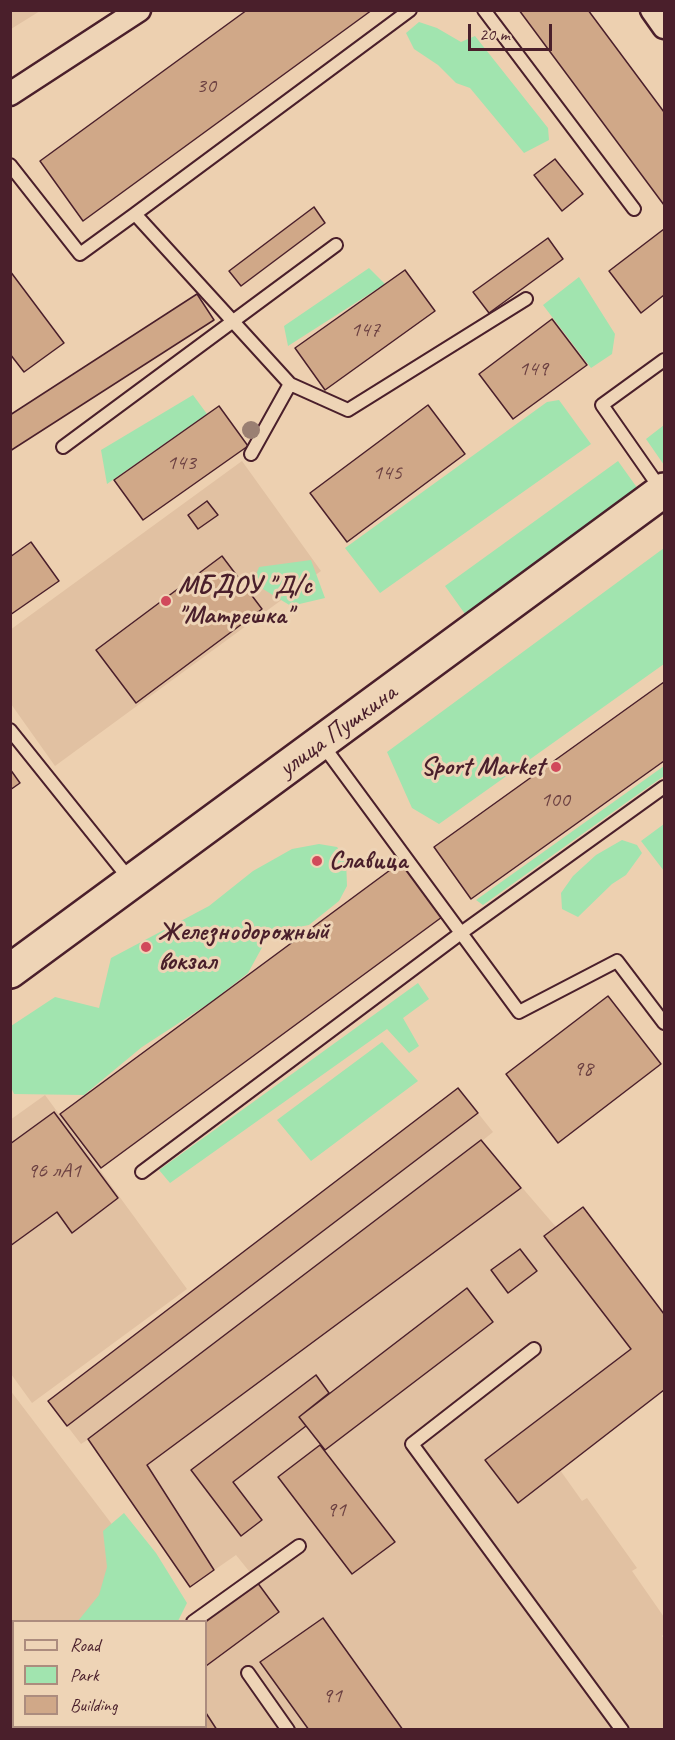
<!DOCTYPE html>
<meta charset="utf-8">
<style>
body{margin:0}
#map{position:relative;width:675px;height:1740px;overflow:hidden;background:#edd0b0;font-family:Caveat,sans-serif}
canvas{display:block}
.frame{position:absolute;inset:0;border:12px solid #4a1f2b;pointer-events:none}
.legend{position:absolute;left:12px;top:1620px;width:195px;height:108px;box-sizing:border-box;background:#eed4b6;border:2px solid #ac8c7e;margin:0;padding:8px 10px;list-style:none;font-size:18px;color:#4a1f2b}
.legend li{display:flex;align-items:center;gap:12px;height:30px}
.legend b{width:30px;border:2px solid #ac8c7e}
.scale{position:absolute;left:468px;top:24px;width:84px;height:27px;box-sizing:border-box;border:3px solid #4a1f2b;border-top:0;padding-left:8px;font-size:18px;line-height:21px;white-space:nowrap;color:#4a1f2b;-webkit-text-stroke:4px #eed4b6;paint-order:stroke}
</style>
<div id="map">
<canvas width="675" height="1740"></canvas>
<div class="frame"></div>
<ul class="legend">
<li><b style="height:8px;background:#eed4b6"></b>Road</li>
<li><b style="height:16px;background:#a1e4af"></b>Park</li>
<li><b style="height:16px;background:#d0a888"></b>Building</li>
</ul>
<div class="scale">20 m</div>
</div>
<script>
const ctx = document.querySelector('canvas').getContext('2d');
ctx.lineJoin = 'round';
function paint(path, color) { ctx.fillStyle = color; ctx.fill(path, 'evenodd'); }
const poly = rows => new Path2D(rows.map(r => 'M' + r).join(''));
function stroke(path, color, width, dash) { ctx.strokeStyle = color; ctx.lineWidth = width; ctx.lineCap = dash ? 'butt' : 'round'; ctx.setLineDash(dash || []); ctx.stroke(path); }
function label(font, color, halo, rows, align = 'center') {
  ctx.font = font + ' Caveat,sans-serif'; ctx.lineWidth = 6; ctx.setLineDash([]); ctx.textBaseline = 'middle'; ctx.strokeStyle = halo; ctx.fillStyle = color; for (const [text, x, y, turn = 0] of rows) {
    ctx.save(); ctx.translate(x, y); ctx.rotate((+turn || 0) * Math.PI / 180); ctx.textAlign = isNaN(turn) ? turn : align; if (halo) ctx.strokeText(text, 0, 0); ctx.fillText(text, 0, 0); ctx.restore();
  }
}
paint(poly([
 [11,10,40,10,40,11,11,29],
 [242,461,321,571,55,766,11,704,10,630],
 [458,1088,493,1132,482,1141,556,1227,583,1207,664,1314,664,1390,560,1470,582,1501,587,1498,637,1568,632,1571,664,1617,664,1634,662,1636,664,1639,664,1729,89,1729,87,1727,206,1726,206,1622,257,1581,236,1555,190,1587,89,1439,81,1444,48,1401],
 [45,1095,187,1289,32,1403,11,1374,10,1120],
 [10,1390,171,1602,143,1621,14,1622,14,1712,10,1714]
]), '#e1c1a2');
paint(poly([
 [419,22,437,28,461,42,475,36,548,128,549,140,524,153,470,88,456,83,438,65,414,49,406,33],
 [369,268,385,284,288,346,284,326],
 [579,277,615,334,612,354,591,368,543,305],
 [193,395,207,414,107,484,101,450],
 [559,400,591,444,380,593,345,548,547,402],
 [664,425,664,465,646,439],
 [618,461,638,489,465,614,445,586],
 [664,548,664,664,439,824,412,808,387,752],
 [311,560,325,598,291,606,253,583,259,567],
 [664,766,664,776,634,797,483,905,476,900],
 [664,824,664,871,641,841],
 [622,840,637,845,642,853,626,875,612,884,578,917,562,909,561,893,573,876,596,855],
 [319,844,337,847,346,859,347,886,339,901,309,925,270,933,248,973,211,1002,142,1047,84,1095,14,1094,11,1087,11,1026,55,997,99,1008,111,958,209,906,253,871,292,849],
 [418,983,429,999,403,1018,419,1046,409,1053,387,1029,170,1183,159,1170],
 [382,1042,418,1081,311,1161,277,1120],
 [124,1513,156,1553,187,1603,178,1621,78,1621,99,1595,107,1567,103,1531],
 [13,1675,14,1726,24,1727,20,1729,11,1729,11,1677]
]), '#a1e4af');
const building = poly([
 [247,10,372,10,83,221,40,161,247,10],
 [519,10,588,10,664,112,664,205,519,10],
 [555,159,583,194,562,211,534,175,555,159],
 [314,207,325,223,241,286,229,271,314,207],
 [664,229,664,295,641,313,609,271,664,229],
 [548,238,563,259,489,313,473,292,548,238],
 [405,270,435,311,325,390,295,348,405,270],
 [10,271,64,343,24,372,10,354,10,271],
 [197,294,214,320,10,451,10,415,197,294],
 [552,319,587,365,513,419,479,374,552,319],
 [428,405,465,454,347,542,310,493,428,405],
 [219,406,248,446,143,520,114,480,219,406],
 [207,501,218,515,198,529,188,515,207,501],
 [31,542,59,581,10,615,10,557,31,542],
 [222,556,262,609,136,703,96,650,222,556],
 [664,682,664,761,471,899,434,847,664,682],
 [10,769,20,783,10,790,10,769],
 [401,862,442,917,101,1168,60,1114,401,862],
 [608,996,661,1064,558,1143,506,1074,608,996],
 [458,1088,478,1113,67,1426,48,1401,458,1088],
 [54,1112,118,1198,72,1233,57,1212,10,1246,10,1144,54,1112],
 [481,1140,521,1188,147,1465,214,1570,190,1587,88,1439,481,1140],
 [583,1207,664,1314,664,1390,518,1503,485,1460,631,1349,544,1236,583,1207],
 [520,1249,537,1271,508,1293,491,1270,520,1249],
 [467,1288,493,1322,325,1450,299,1417,467,1288],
 [316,1375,329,1393,299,1417,306,1426,233,1482,262,1520,241,1536,191,1470,316,1375],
 [320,1445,395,1542,352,1574,278,1477,320,1445],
 [257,1582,279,1612,206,1666,206,1622,202,1622,257,1582],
 [323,1618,403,1730,309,1730,260,1662,323,1618],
 [206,1713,217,1730,168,1730,166,1726,206,1726,206,1713],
 [87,1726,129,1726,131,1730,89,1730,87,1726]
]);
paint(building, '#d0a888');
stroke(building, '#4a1f2b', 1.5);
const lane = poly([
 [484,10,634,209],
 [10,165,80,254,135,214,290,384,348,410,526,299],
 [135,214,410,10],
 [63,447,336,245],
 [251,454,290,384],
 [662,491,602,405,664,360],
 [10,730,131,881],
 [322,744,461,933,664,787],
 [142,1172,461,933,519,1012,617,961,664,1023],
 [534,1349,412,1444,622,1730],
 [193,1622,299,1546],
 [248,1673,288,1730],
 [147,1726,150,1730],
 [42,1730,47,1726]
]);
const street = poly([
 [652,10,664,27],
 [10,94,139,10]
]);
const primary = poly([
 [10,971,664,490]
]);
stroke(lane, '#4a1f2b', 16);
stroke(street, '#4a1f2b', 27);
stroke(primary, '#4a1f2b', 38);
stroke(lane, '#eed4b6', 12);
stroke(street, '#eed4b6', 22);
stroke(primary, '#eed4b6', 33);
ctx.fillStyle = '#9a7f72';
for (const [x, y] of [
 [251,430]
]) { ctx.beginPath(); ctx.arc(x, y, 9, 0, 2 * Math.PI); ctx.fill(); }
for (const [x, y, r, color] of [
 [166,601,6,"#d1495b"],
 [556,767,6,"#d1495b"],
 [317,861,6,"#d1495b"],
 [146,947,6,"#d1495b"]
]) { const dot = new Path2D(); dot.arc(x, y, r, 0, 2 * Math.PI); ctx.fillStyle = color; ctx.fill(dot); stroke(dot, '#eed4b6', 2); }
label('22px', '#6c4142', null, [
 ["30",206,86],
 ["147",365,330],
 ["149",533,369],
 ["143",181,463],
 ["145",387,473],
 ["100",555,800],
 ["98",583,1069],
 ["96 лА1",54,1171],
 ["91",336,1510],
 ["91",332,1696]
]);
label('bold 26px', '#4a1f2b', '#eed4b6', [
 ["МБДОУ \"Д/с",178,586],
 ["\"Матрешка\"",178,616],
 ["Sport Market",544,767,"right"],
 ["Славица",329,861],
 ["Железнодорожный",158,932],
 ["вокзал",158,962]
], 'left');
label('26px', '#4a1f2b', '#eed4b6', [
 ["улица Пушкина",338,731,-36]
]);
</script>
